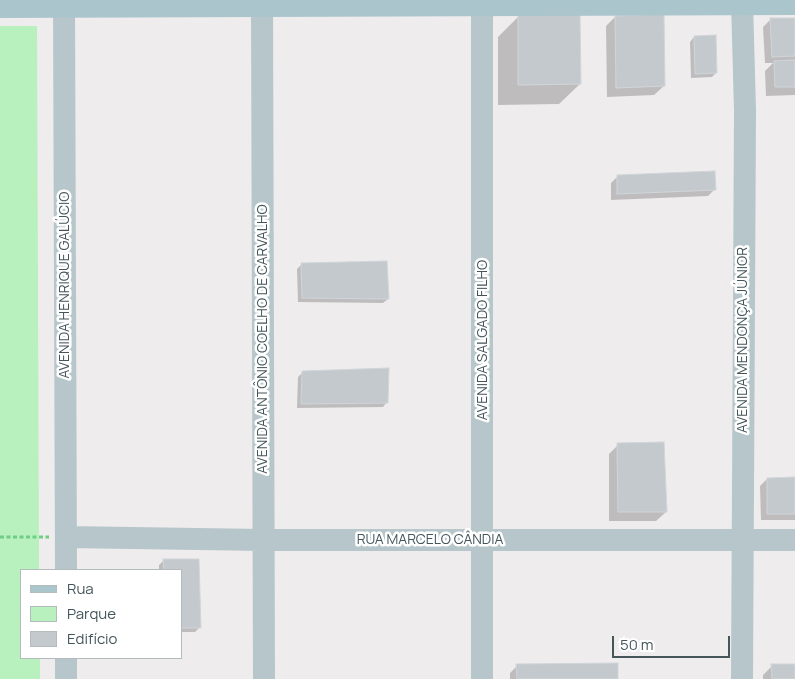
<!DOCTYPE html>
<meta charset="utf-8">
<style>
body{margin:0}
#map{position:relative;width:795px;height:679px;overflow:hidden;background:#efeced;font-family:Manrope,sans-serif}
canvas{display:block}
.legend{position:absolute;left:20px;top:569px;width:162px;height:90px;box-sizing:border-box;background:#fff;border:1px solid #b4bbbd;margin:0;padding:6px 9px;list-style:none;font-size:15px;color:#44565a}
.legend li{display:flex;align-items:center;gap:10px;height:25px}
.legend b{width:25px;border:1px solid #b4bbbd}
.scale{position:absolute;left:612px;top:636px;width:118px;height:22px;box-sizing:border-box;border:2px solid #44565a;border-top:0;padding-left:6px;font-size:15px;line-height:18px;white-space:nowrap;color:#44565a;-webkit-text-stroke:4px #fff;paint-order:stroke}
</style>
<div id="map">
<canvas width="795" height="679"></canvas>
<ul class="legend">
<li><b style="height:6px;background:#abc5cd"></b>Rua</li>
<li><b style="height:14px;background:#b8f0be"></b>Parque</li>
<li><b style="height:14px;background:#c3c9cd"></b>Edifício</li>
</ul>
<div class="scale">50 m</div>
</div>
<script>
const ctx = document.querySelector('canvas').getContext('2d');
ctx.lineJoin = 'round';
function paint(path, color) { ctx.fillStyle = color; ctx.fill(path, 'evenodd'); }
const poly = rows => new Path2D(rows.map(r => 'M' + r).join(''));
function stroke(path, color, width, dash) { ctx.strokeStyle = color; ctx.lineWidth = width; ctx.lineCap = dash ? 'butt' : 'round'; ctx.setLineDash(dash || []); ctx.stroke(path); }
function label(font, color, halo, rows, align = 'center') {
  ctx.font = font + ' Manrope,sans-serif'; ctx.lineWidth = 5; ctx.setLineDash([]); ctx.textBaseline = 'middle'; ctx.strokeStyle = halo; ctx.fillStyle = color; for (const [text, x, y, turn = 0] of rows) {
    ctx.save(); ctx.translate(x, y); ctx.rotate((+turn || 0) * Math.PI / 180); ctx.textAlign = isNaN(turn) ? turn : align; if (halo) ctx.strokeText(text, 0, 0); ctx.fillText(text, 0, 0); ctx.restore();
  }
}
paint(poly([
 [0,26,37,26,39,570,21,570,21,658,40,658,40,679,0,679]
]), '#b8f0be');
paint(poly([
 [519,16,580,84,559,104,498,105,498,37],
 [615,17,664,86,654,95,607,97,606,26],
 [795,19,795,95,766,96,765,71,773,63,765,63,763,27,770,20],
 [694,37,716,73,712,77,691,78,690,42],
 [618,176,715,189,708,196,611,200,611,183],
 [302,264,388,299,383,303,298,302,297,269],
 [303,372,387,402,383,407,297,408,298,377],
 [618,445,666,512,656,521,609,521,609,454],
 [767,479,795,479,795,520,761,520,760,486],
 [164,560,198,561,200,627,195,632,181,632,181,570,159,570,159,565],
 [795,665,795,679,763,679,763,675,772,666],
 [517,666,617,679,510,679,510,673]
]), '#0003');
const building = poly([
 [580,14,581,84,518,85,518,15,580,14],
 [664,14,665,86,616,88,615,16,664,14],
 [770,18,795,18,795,56,772,57,770,18],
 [716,35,717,73,695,74,694,36,716,35],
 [795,60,795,87,775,87,774,61,795,60],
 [715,171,716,190,617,194,617,175,715,171],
 [387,261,389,299,302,298,301,263,387,261],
 [389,368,388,403,301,404,302,371,389,368],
 [664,442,667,512,618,512,617,443,664,442],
 [795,477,795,514,767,514,767,478,795,477],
 [163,559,199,559,201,628,181,628,181,570,164,570,163,559],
 [618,663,618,679,517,679,516,664,618,663],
 [771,664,795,664,795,679,772,679,771,664]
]);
paint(building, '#c3c9cd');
stroke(building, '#d0d5d9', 1);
stroke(poly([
 [0,537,49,537]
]), '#6fce85', 3, [4, 2.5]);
stroke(poly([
 [64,0,66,570],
 [262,0,264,679],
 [66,537,263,540,795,540],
 [66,658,66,679],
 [482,679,482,2],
 [742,679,745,111,742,1]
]), '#b7c6ca', 22);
stroke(poly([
 [0,4,795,1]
]), '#abc5cd', 28);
label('14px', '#44565a', '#fff', [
 ["AVENIDA HENRIQUE GALÚCIO",65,285,-90],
 ["AVENIDA ANTÔNIO COELHO DE CARVALHO",263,339,-90],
 ["AVENIDA SALGADO FILHO",483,340,-90],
 ["AVENIDA MENDONÇA JÚNIOR",743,340,-90],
 ["RUA MARCELO CÂNDIA",430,540]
]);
</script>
